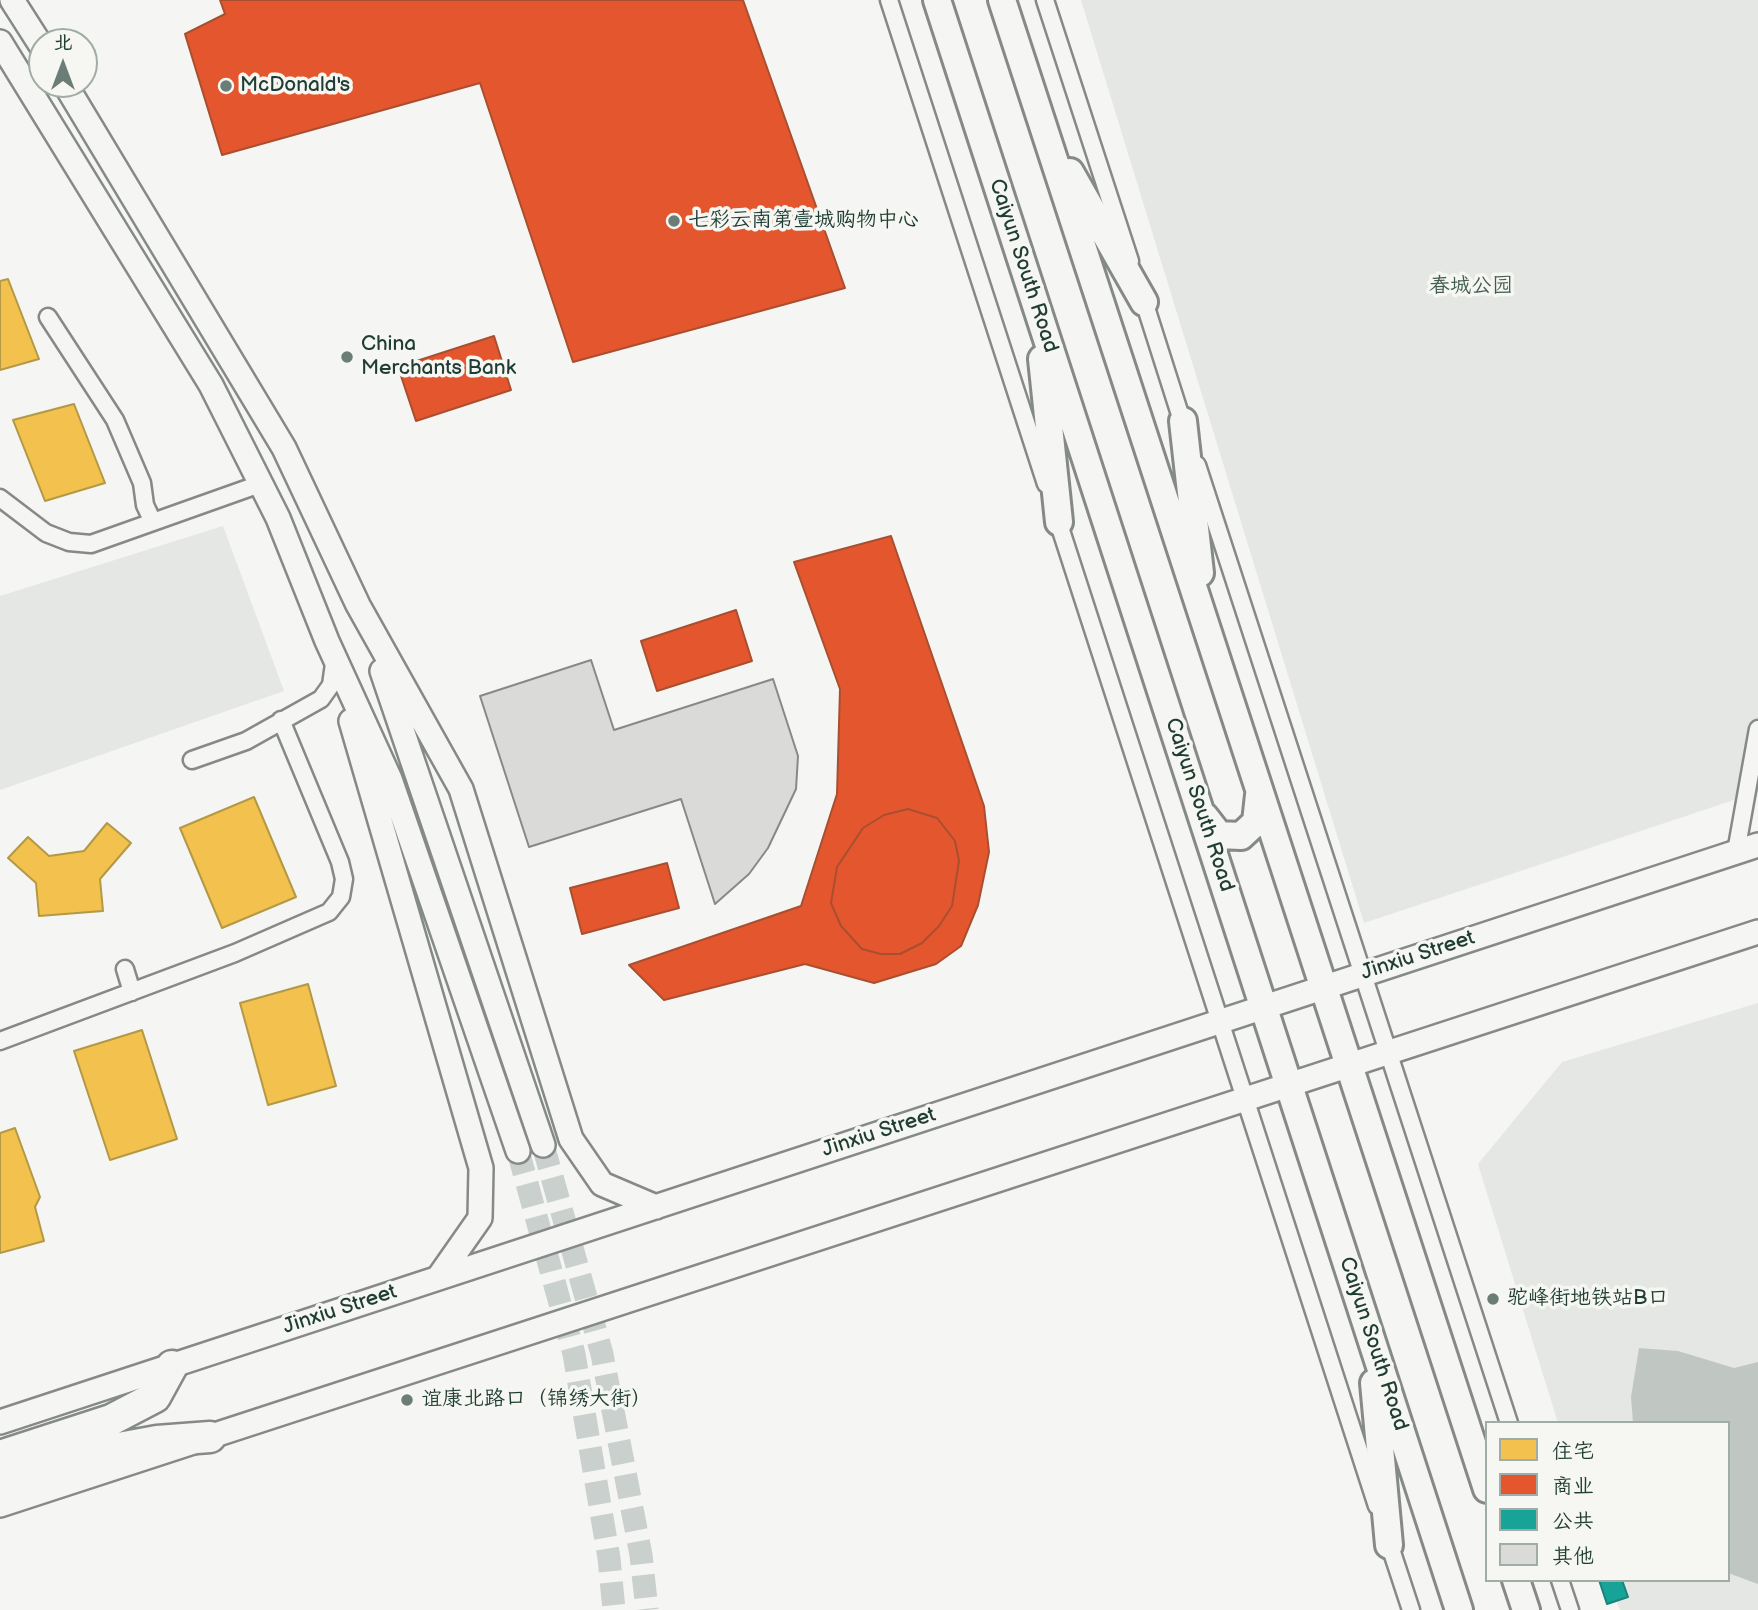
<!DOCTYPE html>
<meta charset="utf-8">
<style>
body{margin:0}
#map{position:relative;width:1758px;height:1610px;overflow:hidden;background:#f5f5f3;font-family:"Balsamiq Sans","LXGW WenKai TC",sans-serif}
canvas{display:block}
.legend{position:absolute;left:1485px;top:1421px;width:245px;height:161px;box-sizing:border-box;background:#f6f6f2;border:2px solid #a0aca6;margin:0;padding:9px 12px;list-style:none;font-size:21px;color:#1f3d34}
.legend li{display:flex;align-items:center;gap:14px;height:35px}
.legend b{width:35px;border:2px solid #a0aca6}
.north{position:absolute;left:28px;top:28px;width:70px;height:70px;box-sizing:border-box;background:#f6f6f2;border:2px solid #a0aca6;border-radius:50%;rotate:0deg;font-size:19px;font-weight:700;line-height:28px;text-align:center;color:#1f3d34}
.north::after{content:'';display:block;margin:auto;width:24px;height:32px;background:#6a7d77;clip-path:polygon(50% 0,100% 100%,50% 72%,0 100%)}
</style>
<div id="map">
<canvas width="1758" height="1610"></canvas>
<ul class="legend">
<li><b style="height:19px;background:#f2c14e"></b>住宅</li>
<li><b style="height:19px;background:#e4572e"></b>商业</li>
<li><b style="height:19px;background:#17a398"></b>公共</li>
<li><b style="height:19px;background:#dadbd9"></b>其他</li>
</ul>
<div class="north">北</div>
</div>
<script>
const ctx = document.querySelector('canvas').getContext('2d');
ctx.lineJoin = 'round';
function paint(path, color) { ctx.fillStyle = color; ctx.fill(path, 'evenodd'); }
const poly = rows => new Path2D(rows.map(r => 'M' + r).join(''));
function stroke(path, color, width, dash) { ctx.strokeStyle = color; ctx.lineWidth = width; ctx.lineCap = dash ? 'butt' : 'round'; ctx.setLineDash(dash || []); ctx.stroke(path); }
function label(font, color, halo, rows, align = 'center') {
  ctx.font = font + ' "Balsamiq Sans","LXGW WenKai TC",sans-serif'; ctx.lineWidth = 7; ctx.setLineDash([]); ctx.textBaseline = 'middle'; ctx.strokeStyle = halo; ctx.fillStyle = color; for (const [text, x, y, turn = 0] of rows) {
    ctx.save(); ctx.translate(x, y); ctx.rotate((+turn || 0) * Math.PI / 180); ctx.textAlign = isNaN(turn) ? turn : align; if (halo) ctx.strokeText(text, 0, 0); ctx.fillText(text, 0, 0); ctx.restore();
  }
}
paint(poly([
 [1081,0,1758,0,1758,792,1364,923],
 [223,526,284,691,0,790,0,596],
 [1758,1003,1758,1610,1620,1610,1608,1580,1728,1580,1728,1423,1558,1423,1478,1164,1562,1062]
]), '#e4e7e3');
paint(poly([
 [1639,1348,1678,1351,1734,1368,1758,1362,1758,1584,1728,1573,1728,1423,1633,1423,1631,1397]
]), '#c0c7c3');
const homes = poly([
 [8,279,39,359,0,370,0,281,8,279],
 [74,404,105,483,45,501,13,420,74,404],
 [254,797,296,897,222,928,180,828,254,797],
 [107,823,131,843,100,879,103,911,39,916,36,883,8,858,28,837,49,856,84,851,107,823],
 [308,984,336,1086,268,1105,240,1003,308,984],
 [142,1030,177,1139,110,1160,74,1051,142,1030],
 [15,1128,40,1197,35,1207,44,1241,0,1253,0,1133,15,1128]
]);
paint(homes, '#f2c14e');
stroke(homes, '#b39946', 2);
const shops = poly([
 [220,0,743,0,845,288,573,362,480,83,222,155,185,34,225,14,220,0],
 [494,336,511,390,416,421,398,367,494,336],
 [891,536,984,806,989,852,978,905,961,946,936,964,874,983,805,964,664,1000,629,965,801,906,837,794,840,689,794,562,891,536],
 [908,809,937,818,955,841,959,861,952,906,939,926,922,943,900,954,881,954,862,949,841,926,831,903,837,867,863,828,884,815,908,809],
 [736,610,752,661,657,691,641,641,736,610],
 [908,809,937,818,955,841,959,861,952,906,939,926,922,943,900,954,881,954,862,949,841,926,831,903,837,867,863,828,884,815,908,809],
 [667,863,679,908,582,934,570,888,667,863]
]);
paint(shops, '#e4572e');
stroke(shops, '#a94f30', 2);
const public = poly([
 [1599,1580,1622,1580,1628,1597,1607,1604,1599,1580]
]);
paint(public, '#17a398');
stroke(public, '#19847a', 2);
const building = poly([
 [591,660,614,730,773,679,798,756,796,789,768,848,749,874,715,904,681,799,529,847,480,696,591,660]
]);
paint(building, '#dadbd9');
stroke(building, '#858a88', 2);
stroke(poly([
 [543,1145,602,1354,641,1555,647,1610],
 [518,1151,574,1354,609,1558,614,1610]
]), '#cad0cd', 23, [23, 11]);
const street = poly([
 [889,0,1046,484],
 [1045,0,1130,261],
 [1142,295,1184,427],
 [48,317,115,420,142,483,145,505,152,520],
 [1197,465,1509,1423],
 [0,498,46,533,69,542,91,544,260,484],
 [1056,515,1377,1506],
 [192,760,246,741,321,699,331,685,334,664],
 [1736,852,1758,729],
 [125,969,132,992],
 [0,1041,235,953,329,912,341,897,344,879,340,862,281,720],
 [1387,1537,1411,1610],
 [1560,1580,1570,1610]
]);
const secondary = poly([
 [12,0,42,47],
 [0,42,211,385,278,518,327,641,390,779,518,1151],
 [65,84,284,448,358,605,461,789,571,1139,602,1184,656,1207],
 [382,671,543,1145],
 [351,721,481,1168,480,1218,438,1278],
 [0,1422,1758,845],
 [0,1505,1758,932]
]);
const primary = poly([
 [937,0,1459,1610],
 [1002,0,1487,1489],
 [1070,172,1144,302],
 [1042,359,1059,522],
 [1183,421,1200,573],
 [1205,817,1219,835,1241,836,1256,822,1259,795],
 [1374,1383,1389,1545],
 [1516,1580,1526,1610]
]);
const highway = poly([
 [0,1456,111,1420,155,1397,172,1366],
 [0,1485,119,1448,157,1441,210,1437]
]);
stroke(street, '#858a88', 21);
stroke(secondary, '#858a88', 28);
stroke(primary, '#858a88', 32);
stroke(highway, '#858a88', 35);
stroke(street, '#f5f5f3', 16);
stroke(secondary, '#f5f5f3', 23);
stroke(primary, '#f5f5f3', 26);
stroke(highway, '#f5f5f3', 30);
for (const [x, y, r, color] of [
 [226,86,7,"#6a7d77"],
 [674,221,7,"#6a7d77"],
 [347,357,7,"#6a7d77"],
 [1493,1299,7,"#6a7d77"],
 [407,1400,7,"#6a7d77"]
]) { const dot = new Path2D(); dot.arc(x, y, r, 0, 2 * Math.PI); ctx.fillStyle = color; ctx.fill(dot); stroke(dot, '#f6f6f2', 2.5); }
label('21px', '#1f3d34', '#f6f6f2', [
 ["McDonald's",240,86],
 ["七彩云南第壹城购物中心",688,221],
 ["China",361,345],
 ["Merchants Bank",361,369],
 ["驼峰街地铁站B口",1507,1299],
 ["谊康北路口（锦绣大街）",421,1400]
], 'left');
label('21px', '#1f3d34', '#f6f6f2', [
 ["Caiyun South Road",1023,266,72],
 ["Caiyun South Road",1199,805,72],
 ["Jinxiu Street",1418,956,-18],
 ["Jinxiu Street",879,1133,-18],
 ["Jinxiu Street",340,1310,-18],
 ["Caiyun South Road",1373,1344,72]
]);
label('21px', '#445d54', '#f6f6f2', [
 ["春城公园",1471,287]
]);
</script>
